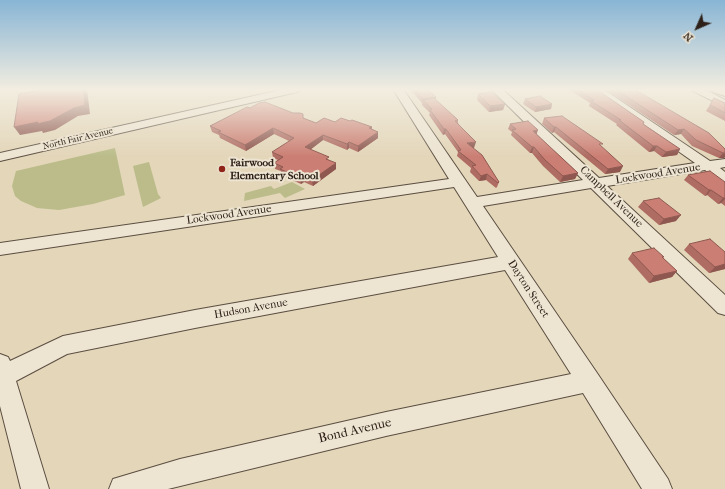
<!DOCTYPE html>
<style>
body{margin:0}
#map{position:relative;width:725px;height:489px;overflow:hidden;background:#e3d6b9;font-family:"IM FELL French Canon",serif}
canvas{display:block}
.north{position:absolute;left:677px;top:8px;width:40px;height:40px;-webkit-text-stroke:3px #ede4d2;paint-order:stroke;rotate:225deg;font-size:11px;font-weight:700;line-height:16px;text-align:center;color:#2e2119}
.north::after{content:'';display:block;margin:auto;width:14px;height:18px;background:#2e2119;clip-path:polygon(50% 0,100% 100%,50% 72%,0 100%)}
</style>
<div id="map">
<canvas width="725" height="489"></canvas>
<div class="north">N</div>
</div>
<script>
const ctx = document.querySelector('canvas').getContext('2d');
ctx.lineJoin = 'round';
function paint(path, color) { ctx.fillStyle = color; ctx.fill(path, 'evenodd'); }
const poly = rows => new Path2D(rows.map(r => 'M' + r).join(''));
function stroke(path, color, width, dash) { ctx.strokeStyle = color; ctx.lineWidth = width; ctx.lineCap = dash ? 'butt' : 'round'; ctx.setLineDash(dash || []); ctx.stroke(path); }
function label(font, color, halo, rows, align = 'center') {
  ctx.font = font + ' "IM FELL French Canon",serif'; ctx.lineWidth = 4; ctx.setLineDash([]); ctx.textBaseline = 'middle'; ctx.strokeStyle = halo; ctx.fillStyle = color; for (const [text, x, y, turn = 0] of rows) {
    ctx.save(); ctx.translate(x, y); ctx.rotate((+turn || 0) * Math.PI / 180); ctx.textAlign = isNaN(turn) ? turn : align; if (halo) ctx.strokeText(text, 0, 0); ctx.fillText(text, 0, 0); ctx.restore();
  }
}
paint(poly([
 [115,148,125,195,93,204,59,210,37,208,21,201,15,196,12,186,16,171],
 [149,162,158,194,161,198,143,207,133,166],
 [292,182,305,189,285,198,280,193,244,201,245,193,271,186,274,189]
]), '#bbbc8a');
const minor = poly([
 [285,89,302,89,297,92,0,161,0,153,285,89],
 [393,89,403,89,477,197,583,180,491,89,502,89,599,178,695,163,593,91,592,89,603,89,710,161,725,159,725,167,720,168,725,172,725,182,720,181,705,170,607,186,725,295,725,315,718,313,591,188,483,206,597,373,668,479,672,489,642,489,583,393,386,436,168,489,109,489,113,479,180,459,386,412,571,374,505,270,195,328,67,354,16,381,49,489,21,489,0,406,0,354,8,357,10,361,63,336,195,310,498,257,454,187,0,255,0,243,449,179,393,89],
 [692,89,704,89,725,100,725,107,693,91,692,89]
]);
const highway = poly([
 [711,89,725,89,725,96,713,92,711,89]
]);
stroke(minor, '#5b4e41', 2);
stroke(highway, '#2e2119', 2);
paint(minor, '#ede4d2');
paint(highway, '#e3d6b9');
paint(poly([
 [410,89,427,89,436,97,436,100,458,120,458,123,474,148,473,148,499,182,497,187,496,188,486,180,479,181,470,172,471,168,457,156,458,152,445,134,443,135,429,115,430,113,422,105,422,103],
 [568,89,596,89,643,124,680,149,677,155,662,157,654,151,649,152,616,125,617,124,589,106,590,103],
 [605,89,634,89,725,149,725,157,724,158,719,158,692,146,681,134,674,135],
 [478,94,505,104,503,110,489,112,477,100],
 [714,98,725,103,725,121,706,111],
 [525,99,552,104,551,109,535,112,523,104],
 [250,108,303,118,316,123,350,121,372,127,372,129,378,138,358,152,349,148,347,150,323,140,311,149,329,160,336,169,313,186,304,182,301,184,281,175,281,171,275,169,274,163,278,160,273,158,272,152,289,141,274,134,246,151,220,138,219,135,212,132,210,126],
 [544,118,601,146,620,172,605,174,554,132,552,133,542,124],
 [510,124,537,135,578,173,575,179,560,182,543,166,532,153,530,153,511,135,512,132,508,129],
 [688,175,725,182,725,206,721,203,718,204,707,195,705,196,684,180],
 [643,201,676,221,659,225,638,207],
 [689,244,725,252,725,269,709,273,684,250],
 [632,253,663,258,677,271,672,277,649,283,628,259]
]), '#af6c63');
paint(poly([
 [83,89,87,89,90,114,78,116,55,130,43,133,42,131,20,135,14,127],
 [436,97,436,101,423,100,423,99],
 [505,104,503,110,489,112,490,106],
 [552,104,551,109,535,112,536,107],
 [554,127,556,127,554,132,552,133],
 [273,128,274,134,246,151,245,145],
 [444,129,446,129,445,134,443,135],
 [684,129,681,134,674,135,678,130],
 [538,130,536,136,533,131],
 [378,132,378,138,358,152,358,146],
 [323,135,323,140,306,153,305,147],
 [349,142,349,148,347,150,347,144],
 [476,142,474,148,466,149,467,143],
 [653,146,657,146,654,151,649,152],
 [532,147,534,147,532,153,530,153],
 [680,149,677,155,662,157,666,152],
 [723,153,725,153,725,157,724,158,719,158],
 [336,163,336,169,313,186,312,180],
 [623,166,620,172,605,174,608,169],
 [578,173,575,179,560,182,563,176],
 [487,174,486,180,479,181,481,176],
 [303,176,304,182,301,184,300,178],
 [709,190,711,190,707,195,705,196],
 [723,198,725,198,725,199,721,203,718,204],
 [681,215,676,221,659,225,664,219],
 [725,264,725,269,709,273,715,267],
 [677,271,672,277,649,283,654,276]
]), '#8e5850');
const building = poly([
 [45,89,83,89,85,105,74,108,50,121,37,124,38,122,14,127,19,94,45,89],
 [414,89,427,89,436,97,423,99,414,89],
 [577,89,596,89,644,122,643,124,680,149,666,152,657,146,653,146,619,120,621,120,591,101,594,100,577,89],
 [615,89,634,89,709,133,725,149,725,153,723,153,696,140,684,129,678,130,615,89],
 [491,92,505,104,490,106,478,94,491,92],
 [540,96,552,104,536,107,525,99,540,96],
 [434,98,458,120,455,121,476,142,467,143,482,155,499,182,498,183,487,174,481,176,472,166,476,165,458,151,461,150,446,129,444,129,430,110,432,109,423,100,434,98],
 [714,98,725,103,725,113,710,105,714,98],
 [265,102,293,113,300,113,303,114,303,118,316,123,324,118,335,122,341,118,350,121,352,120,372,127,369,128,378,132,358,146,349,142,347,144,323,135,305,147,329,157,326,159,336,163,312,180,303,176,300,178,280,169,283,167,274,163,283,157,272,152,294,138,273,128,245,145,218,132,221,131,210,126,247,107,250,108,259,103,265,102],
 [562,116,603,144,599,144,623,166,608,169,556,127,554,127,544,118,562,116],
 [528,121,538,130,533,131,578,173,563,176,545,160,534,147,532,147,512,130,516,129,510,124,528,121],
 [710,171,725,182,725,198,723,198,711,190,709,190,688,175,710,171],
 [659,198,681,215,664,219,643,201,659,198],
 [710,239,725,252,725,264,715,267,689,244,710,239],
 [654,248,664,257,662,257,677,271,654,276,632,253,654,248]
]);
paint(building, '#cb7e73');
stroke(building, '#8e5850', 1);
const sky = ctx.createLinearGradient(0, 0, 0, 157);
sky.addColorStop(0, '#88b5d5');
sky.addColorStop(0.57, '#f2ede0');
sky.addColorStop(1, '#f2ede000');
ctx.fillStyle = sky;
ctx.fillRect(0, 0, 725, 157);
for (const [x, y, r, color] of [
 [222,169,4,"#8f2418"]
]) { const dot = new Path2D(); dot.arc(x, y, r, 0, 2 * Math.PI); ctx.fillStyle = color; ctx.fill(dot); stroke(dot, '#ede4d2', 1.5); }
label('9px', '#2e2119', '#ede4d2', [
 ["North Fair Avenue",78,139,-13]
]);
label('bold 11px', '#2e2119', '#ede4d2', [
 ["Fairwood",230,163],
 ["Elementary School",230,176]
], 'left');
label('11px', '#2e2119', '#ede4d2', [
 ["Lockwood Avenue",658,174,-9],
 ["Campbell Avenue",611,197,44],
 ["Lockwood Avenue",229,215,-8],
 ["Dayton Street",528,289,57],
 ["Hudson Avenue",251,309,-10]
]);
label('13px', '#2e2119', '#ede4d2', [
 ["Bond Avenue",355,431,-13]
]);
</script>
